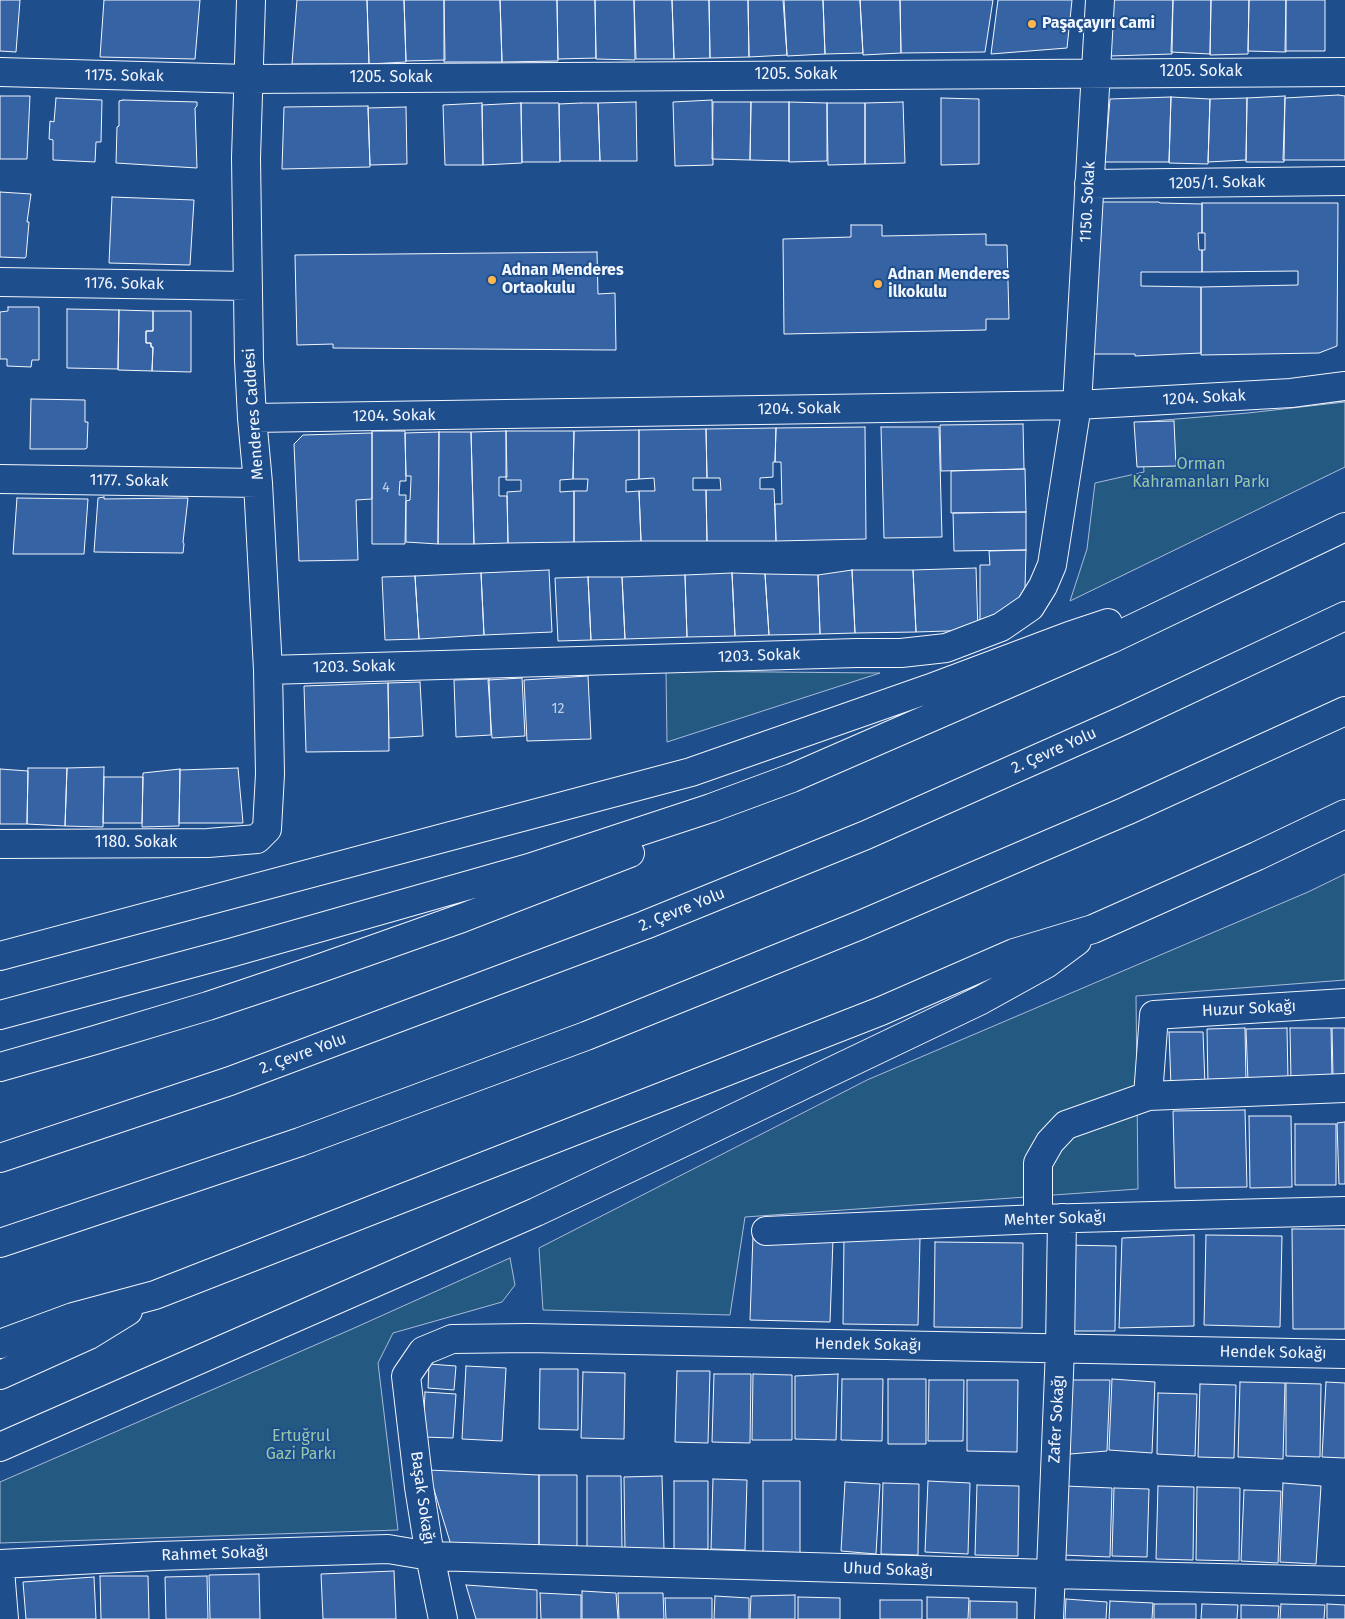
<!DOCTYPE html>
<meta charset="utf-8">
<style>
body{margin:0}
canvas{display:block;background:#1f4e8c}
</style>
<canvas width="1345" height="1619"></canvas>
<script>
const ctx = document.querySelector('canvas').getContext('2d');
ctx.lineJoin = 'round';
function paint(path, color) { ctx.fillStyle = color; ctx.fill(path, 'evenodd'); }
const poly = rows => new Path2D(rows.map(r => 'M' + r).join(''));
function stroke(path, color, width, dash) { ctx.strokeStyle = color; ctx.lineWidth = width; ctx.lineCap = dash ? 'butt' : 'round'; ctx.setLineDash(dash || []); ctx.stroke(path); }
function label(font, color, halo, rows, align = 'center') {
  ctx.font = font + ' "Fira Sans",sans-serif'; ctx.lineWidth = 4; ctx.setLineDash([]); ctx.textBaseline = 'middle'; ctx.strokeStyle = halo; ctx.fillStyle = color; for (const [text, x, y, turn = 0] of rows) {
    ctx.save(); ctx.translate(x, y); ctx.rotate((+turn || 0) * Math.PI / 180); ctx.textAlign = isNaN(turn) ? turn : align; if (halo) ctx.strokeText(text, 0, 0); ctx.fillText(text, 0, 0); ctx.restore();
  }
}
const green = poly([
 [1345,402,1345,467,1070,601,1087,549,1095,483,1144,472,1141,422,1248,413,1345,402],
 [666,671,880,673,667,742,666,671],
 [1345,874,1345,980,1136,996,1138,1189,745,1217,730,1315,543,1310,539,1248,867,1080,1308,892,1345,874],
 [510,1258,515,1285,502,1302,393,1333,378,1363,398,1530,0,1543,0,1482,352,1329,510,1258]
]);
paint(green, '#245a82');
stroke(green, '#a8bbd7', 1);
const building = poly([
 [0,0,20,0,16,52,0,51,0,0],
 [104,0,200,0,195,59,100,57,104,0],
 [297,0,367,0,369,64,292,64,297,0],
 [367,0,404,0,406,62,369,64,367,0],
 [404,0,444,0,445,60,406,61,404,0],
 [444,0,500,0,502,62,444,62,444,0],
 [500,0,557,0,558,61,502,62,500,0],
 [557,0,595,0,596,58,558,59,557,0],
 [595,0,634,0,635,60,596,59,595,0],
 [634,0,672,0,674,59,636,59,634,0],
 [672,0,709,0,710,58,674,59,672,0],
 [709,0,748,0,749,57,710,58,709,0],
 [748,0,783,0,787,55,749,57,748,0],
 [784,0,823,0,825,54,787,56,784,0],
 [823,0,860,0,863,53,825,54,823,0],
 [860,0,900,0,901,53,863,55,860,0],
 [900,0,993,0,985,52,901,53,900,0],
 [998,0,1072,0,1067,48,991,54,998,0],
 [1113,0,1173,0,1172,54,1110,56,1113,0],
 [1173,0,1211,0,1210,54,1171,52,1173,0],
 [1211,0,1249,0,1248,54,1210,55,1211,0],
 [1249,0,1286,0,1286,52,1248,51,1249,0],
 [1286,0,1325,0,1325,51,1285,51,1286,0],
 [1338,95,1345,96,1345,160,1283,160,1285,98,1338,95],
 [0,96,30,96,27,159,0,159,0,96],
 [1285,96,1284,162,1246,162,1247,98,1285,96],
 [1171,97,1169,162,1105,162,1110,99,1171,97],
 [1171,97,1210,99,1208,164,1169,163,1171,97],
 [56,98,102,100,101,142,96,142,95,162,53,160,53,140,49,139,50,121,54,122,56,98],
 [941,98,979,99,979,164,941,165,941,98],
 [1247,98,1246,160,1208,162,1210,99,1247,98],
 [123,100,197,102,197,106,195,108,197,168,116,163,117,127,119,126,119,101,123,100],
 [712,100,713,165,675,166,673,102,712,100],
 [636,102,637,161,600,161,598,103,636,102],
 [713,102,751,102,750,160,712,159,713,102],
 [751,102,789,102,789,161,750,160,751,102],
 [789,102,827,103,827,161,789,162,789,102],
 [903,102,905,163,865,164,865,103,903,102],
 [482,103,483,165,445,165,443,105,482,103],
 [521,103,522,163,483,165,482,105,521,103],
 [521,103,559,103,560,162,522,162,521,103],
 [581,103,598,103,600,161,560,161,559,104,581,103],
 [827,103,865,103,865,164,828,165,827,103],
 [368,106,370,167,282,169,284,107,368,106],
 [406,107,407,164,370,165,368,108,406,107],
 [0,192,31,194,27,222,29,222,26,257,25,258,0,257,0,192],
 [112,197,194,200,190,265,109,263,112,197],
 [1098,202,1159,202,1160,203,1202,204,1202,233,1198,233,1199,250,1202,250,1202,272,1141,272,1141,286,1201,287,1201,353,1135,356,1135,354,1092,354,1098,202],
 [1202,203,1338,203,1337,346,1319,353,1201,355,1201,287,1298,285,1298,271,1202,272,1202,250,1205,250,1205,233,1202,233,1202,203],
 [851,225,882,225,882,236,986,234,986,245,1007,245,1009,319,986,319,986,330,784,334,783,239,851,237,851,225],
 [597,252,598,294,615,293,616,350,333,348,333,344,297,345,295,255,597,252],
 [8,307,39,307,39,360,32,360,31,367,7,366,7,359,0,359,0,312,8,311,8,307],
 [67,309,119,310,118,369,67,368,67,309],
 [119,310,153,311,153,331,146,331,146,343,151,343,151,347,153,347,152,371,118,370,119,310],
 [153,311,191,311,191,372,152,371,153,347,151,347,151,343,146,343,146,331,153,331,153,311],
 [31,399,85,400,85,422,88,422,87,448,85,449,30,449,31,399],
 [1174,421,1176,466,1137,467,1134,422,1174,421],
 [1023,424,1024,469,941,471,940,425,1023,424],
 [865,427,866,539,776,541,775,504,782,504,781,462,775,462,776,428,865,427],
 [881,427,939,427,942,537,884,538,881,427],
 [776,428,775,462,773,462,773,477,760,478,760,489,774,489,776,541,707,541,706,490,721,490,720,478,707,478,706,429,776,428],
 [706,429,707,478,693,478,693,490,706,490,707,541,641,541,639,491,655,491,654,478,639,479,639,430,706,429],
 [639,430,639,479,626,480,626,492,639,491,641,541,574,542,574,491,587,491,588,479,573,479,574,431,639,430],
 [372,431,405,431,406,481,400,481,399,495,406,495,405,544,372,544,372,431],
 [506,431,574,431,573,479,560,480,560,492,574,491,574,542,508,543,507,492,521,491,521,480,506,480,506,431],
 [506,431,507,477,499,477,499,496,507,496,508,543,474,544,471,432,506,431],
 [439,432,438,544,406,542,406,501,410,500,411,479,411,476,406,476,405,433,439,432],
 [439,432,471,432,474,544,438,544,439,432],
 [372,433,372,499,356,500,358,560,299,561,294,444,303,435,372,433],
 [1025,469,1026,512,951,513,951,471,1025,469],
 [104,497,104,499,188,498,183,542,184,544,183,553,94,552,98,498,104,497],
 [17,498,88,499,84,554,13,554,17,498],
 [1026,512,1026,550,954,551,953,513,1026,512],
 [1026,550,1025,588,1005,620,980,620,980,565,990,565,989,551,1026,550],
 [976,568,978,630,916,632,913,570,976,568],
 [549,570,552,632,484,635,481,573,549,570],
 [852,570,913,570,916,632,855,633,852,570],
 [852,570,855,633,820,634,818,575,852,570],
 [481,573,484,635,419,639,415,576,481,573],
 [732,573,765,574,769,635,735,636,732,573],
 [732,573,735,636,687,637,685,575,732,573],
 [765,574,818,575,820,634,769,635,765,574],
 [685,575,687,637,625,639,622,577,685,575],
 [415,576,419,639,385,640,382,577,415,576],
 [588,577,622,577,625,639,591,640,588,577],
 [588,577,591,640,558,641,555,578,588,577],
 [588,676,591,739,527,741,524,680,588,676],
 [522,678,525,736,492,738,488,680,522,678],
 [489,679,491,735,456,737,454,680,489,679],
 [420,682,423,736,389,738,388,683,420,682],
 [388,683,389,751,306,752,304,686,388,683],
 [104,767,103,827,65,826,67,768,104,767],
 [28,768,67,768,65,826,27,824,28,768],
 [238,768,243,823,179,823,180,770,238,768],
 [0,769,28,771,27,824,0,824,0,769],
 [180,769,179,826,142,827,143,773,180,769],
 [104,777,143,777,142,823,103,823,104,777],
 [1245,1028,1246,1082,1208,1084,1207,1029,1245,1028],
 [1287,1028,1288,1080,1248,1081,1246,1029,1287,1028],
 [1290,1028,1331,1028,1332,1078,1291,1079,1290,1028],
 [1332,1028,1345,1028,1345,1076,1333,1077,1332,1028],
 [1169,1032,1203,1032,1205,1085,1171,1086,1169,1032],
 [1245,1110,1247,1187,1175,1188,1173,1111,1245,1110],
 [1249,1116,1291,1116,1292,1187,1250,1188,1249,1116],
 [1345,1122,1345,1184,1339,1184,1337,1123,1345,1122],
 [1295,1124,1336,1124,1336,1185,1295,1185,1295,1124],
 [1292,1229,1345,1229,1345,1329,1293,1329,1292,1229],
 [1194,1235,1194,1326,1119,1328,1122,1238,1194,1235],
 [1206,1235,1282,1236,1280,1327,1204,1325,1206,1235],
 [753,1236,833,1239,830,1322,750,1320,753,1236],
 [844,1237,920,1238,918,1325,843,1324,844,1237],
 [935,1242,1023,1243,1022,1328,934,1327,935,1242],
 [1064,1245,1116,1246,1115,1331,1063,1331,1064,1245],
 [429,1364,456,1366,454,1390,428,1388,429,1364],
 [466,1366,506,1368,502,1441,462,1439,466,1366],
 [540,1369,578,1369,578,1430,539,1429,540,1369],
 [677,1371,710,1371,708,1443,675,1442,677,1371],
 [583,1372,625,1373,624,1439,581,1438,583,1372],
 [714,1374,751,1374,750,1443,712,1442,714,1374],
 [753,1374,792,1375,792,1440,752,1440,753,1374],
 [838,1374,836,1440,795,1439,795,1376,838,1374],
 [842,1379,883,1379,882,1441,841,1440,842,1379],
 [888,1379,926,1379,926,1444,888,1444,888,1379],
 [1112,1379,1155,1382,1152,1453,1109,1450,1112,1379],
 [929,1380,964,1380,963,1441,928,1441,929,1380],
 [967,1380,1018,1380,1017,1452,967,1451,967,1380],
 [1069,1380,1110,1380,1107,1451,1070,1454,1069,1380],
 [1240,1382,1285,1383,1283,1459,1238,1457,1240,1382],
 [1326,1382,1345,1383,1345,1458,1322,1457,1326,1382],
 [1286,1383,1321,1384,1320,1457,1286,1456,1286,1383],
 [1200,1384,1236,1385,1234,1458,1198,1457,1200,1384],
 [425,1392,456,1394,453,1438,423,1437,425,1392],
 [1158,1393,1197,1394,1195,1456,1157,1454,1158,1393],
 [428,1470,539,1475,539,1547,451,1545,428,1470],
 [539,1475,577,1475,577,1547,539,1547,539,1475],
 [587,1476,621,1476,622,1548,587,1548,587,1476],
 [662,1476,664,1549,625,1550,624,1477,662,1476],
 [713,1479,747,1480,745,1550,711,1549,713,1479],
 [674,1481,708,1481,708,1549,674,1549,674,1481],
 [763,1481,800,1481,800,1553,763,1553,763,1481],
 [928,1481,970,1483,968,1554,925,1552,928,1481],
 [845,1482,880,1484,876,1554,841,1551,845,1482],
 [883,1483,919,1484,918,1555,881,1554,883,1483],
 [1283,1483,1321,1486,1316,1564,1280,1562,1283,1483],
 [977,1485,1019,1486,1018,1556,975,1555,977,1485],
 [1065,1486,1112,1488,1110,1557,1063,1555,1065,1486],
 [1158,1486,1194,1487,1193,1560,1156,1559,1158,1486],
 [1197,1487,1240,1488,1239,1561,1196,1560,1197,1487],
 [1114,1488,1149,1489,1147,1557,1112,1556,1114,1488],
 [1244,1490,1281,1491,1278,1563,1241,1561,1244,1490],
 [394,1571,396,1619,323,1619,321,1574,394,1571],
 [259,1574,260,1619,210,1619,209,1575,259,1574],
 [100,1576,148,1576,149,1619,101,1619,100,1576],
 [207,1576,208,1619,166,1619,165,1577,207,1576],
 [94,1577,96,1619,26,1619,23,1582,94,1577],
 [466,1585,537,1590,537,1619,476,1619,466,1585],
 [582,1591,616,1593,618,1619,582,1619,582,1591],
 [540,1593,581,1595,581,1619,541,1619,540,1593],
 [618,1593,663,1593,664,1619,619,1619,618,1593],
 [795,1595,795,1619,750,1619,751,1596,795,1595],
 [715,1596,749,1598,749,1619,714,1619,715,1596],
 [798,1597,840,1598,840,1619,798,1619,798,1597],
 [927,1597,969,1598,968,1619,927,1619,927,1597],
 [665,1598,712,1598,712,1619,666,1619,665,1598],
 [1066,1599,1107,1602,1106,1619,1065,1619,1066,1599],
 [880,1600,922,1600,922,1619,880,1619,880,1600],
 [970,1601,1017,1602,1017,1619,970,1619,970,1601],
 [1110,1601,1153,1603,1152,1619,1109,1619,1110,1601],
 [1154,1604,1196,1604,1196,1619,1154,1619,1154,1604],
 [1202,1604,1238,1605,1237,1619,1201,1619,1202,1604],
 [1281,1604,1325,1605,1324,1619,1280,1619,1281,1604],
 [1327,1604,1345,1605,1345,1619,1327,1619,1327,1604],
 [1241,1605,1279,1606,1278,1619,1241,1619,1241,1605]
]);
paint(building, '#3563a3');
stroke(building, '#f2f6ff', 1);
const minor = poly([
 [0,72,248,79,1345,72],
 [1089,184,1345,181],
 [0,282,248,286],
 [252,418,1077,405,1291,393,1345,386],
 [0,479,258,483],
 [268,670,857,653,901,653,946,648,1001,627,1030,607,1043,586,1052,565,1077,405,1100,0],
 [0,844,208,843,257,839,267,829,270,774,268,670,258,483,252,418,249,360,246,158,251,0],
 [1148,1096,1154,1015,1345,1003],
 [1038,1219,1038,1163,1050,1142,1066,1125,1148,1096,1345,1088],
 [766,1231,1038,1219,1345,1211],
 [0,1564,157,1556,388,1549,430,1556,1050,1574,1345,1581],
 [0,1570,4,1619],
 [443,1619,430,1556,419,1487,406,1376,423,1351,452,1339,528,1338,1345,1354],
 [1049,1619,1060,1349,1062,1218]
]);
const highway = poly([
 [0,956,691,772,928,689,1069,636,1108,623],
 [0,1015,230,953,529,868,711,808,792,778,1111,639,1345,527],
 [0,1067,95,1040,208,1006,315,970,462,918,630,853],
 [0,1158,230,1081,645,925,866,835,1124,720,1345,616],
 [0,1243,300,1142,586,1036,858,926,1126,811,1345,711],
 [0,1344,73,1317,155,1295,881,1011,1014,953,1093,929,1257,856,1345,814],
 [0,1375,89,1335,128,1311],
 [0,1447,536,1212,682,1143,981,1000,1046,964,1077,941]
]);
stroke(minor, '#f2f6ff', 30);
stroke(highway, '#f2f6ff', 30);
stroke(minor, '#1f4e8c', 28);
stroke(highway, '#1f4e8c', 28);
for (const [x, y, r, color] of [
 [1032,24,5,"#ffb74d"],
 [492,280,5,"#ffb74d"],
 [878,284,5,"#ffb74d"]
]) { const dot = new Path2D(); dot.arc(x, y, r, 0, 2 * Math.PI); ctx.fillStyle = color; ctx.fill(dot); stroke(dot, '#1f4e8c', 2); }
label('14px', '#c3d1e8', null, [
 ["4",386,488],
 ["12",558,709]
]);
label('bold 16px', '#f2f6ff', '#1f4e8c', [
 ["Paşaçayırı Cami",1042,24],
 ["Adnan Menderes",502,271],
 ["Ortaokulu",502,289],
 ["Adnan Menderes",888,275],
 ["İlkokulu",888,293]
], 'left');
label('16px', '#f2f6ff', '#1f4e8c', [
 ["1205. Sokak",1201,72],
 ["1205. Sokak",796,75],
 ["1175. Sokak",124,76,1],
 ["1205. Sokak",391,78],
 ["1205/1. Sokak",1217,183,-1],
 ["1150. Sokak",1088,202,-87],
 ["1176. Sokak",124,284,1],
 ["1204. Sokak",1204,398,-3],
 ["1204. Sokak",799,409,-1],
 ["Menderes Caddesi",254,414,-94],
 ["1204. Sokak",394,416,-1],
 ["1177. Sokak",129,481,1],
 ["1203. Sokak",759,656,-2],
 ["1203. Sokak",354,667,-1],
 ["2. Çevre Yolu",1054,751,-24],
 ["1180. Sokak",136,843],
 ["2. Çevre Yolu",682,910,-22],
 ["Huzur Sokağı",1249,1009,-3],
 ["2. Çevre Yolu",303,1054,-20],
 ["Mehter Sokağı",1055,1219,-2],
 ["Hendek Sokağı",868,1345,1],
 ["Hendek Sokağı",1273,1353,1],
 ["Zafer Sokağı",1057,1419,-87],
 ["Başak Sokağı",422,1498,82],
 ["Rahmet Sokağı",215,1554,-2],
 ["Uhud Sokağı",888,1570,2]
]);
label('16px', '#97c8a6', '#1f4e8c', [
 ["Orman",1201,465],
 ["Kahramanları Parkı",1201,483],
 ["Ertuğrul",301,1437],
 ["Gazi Parkı",301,1455]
]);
</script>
